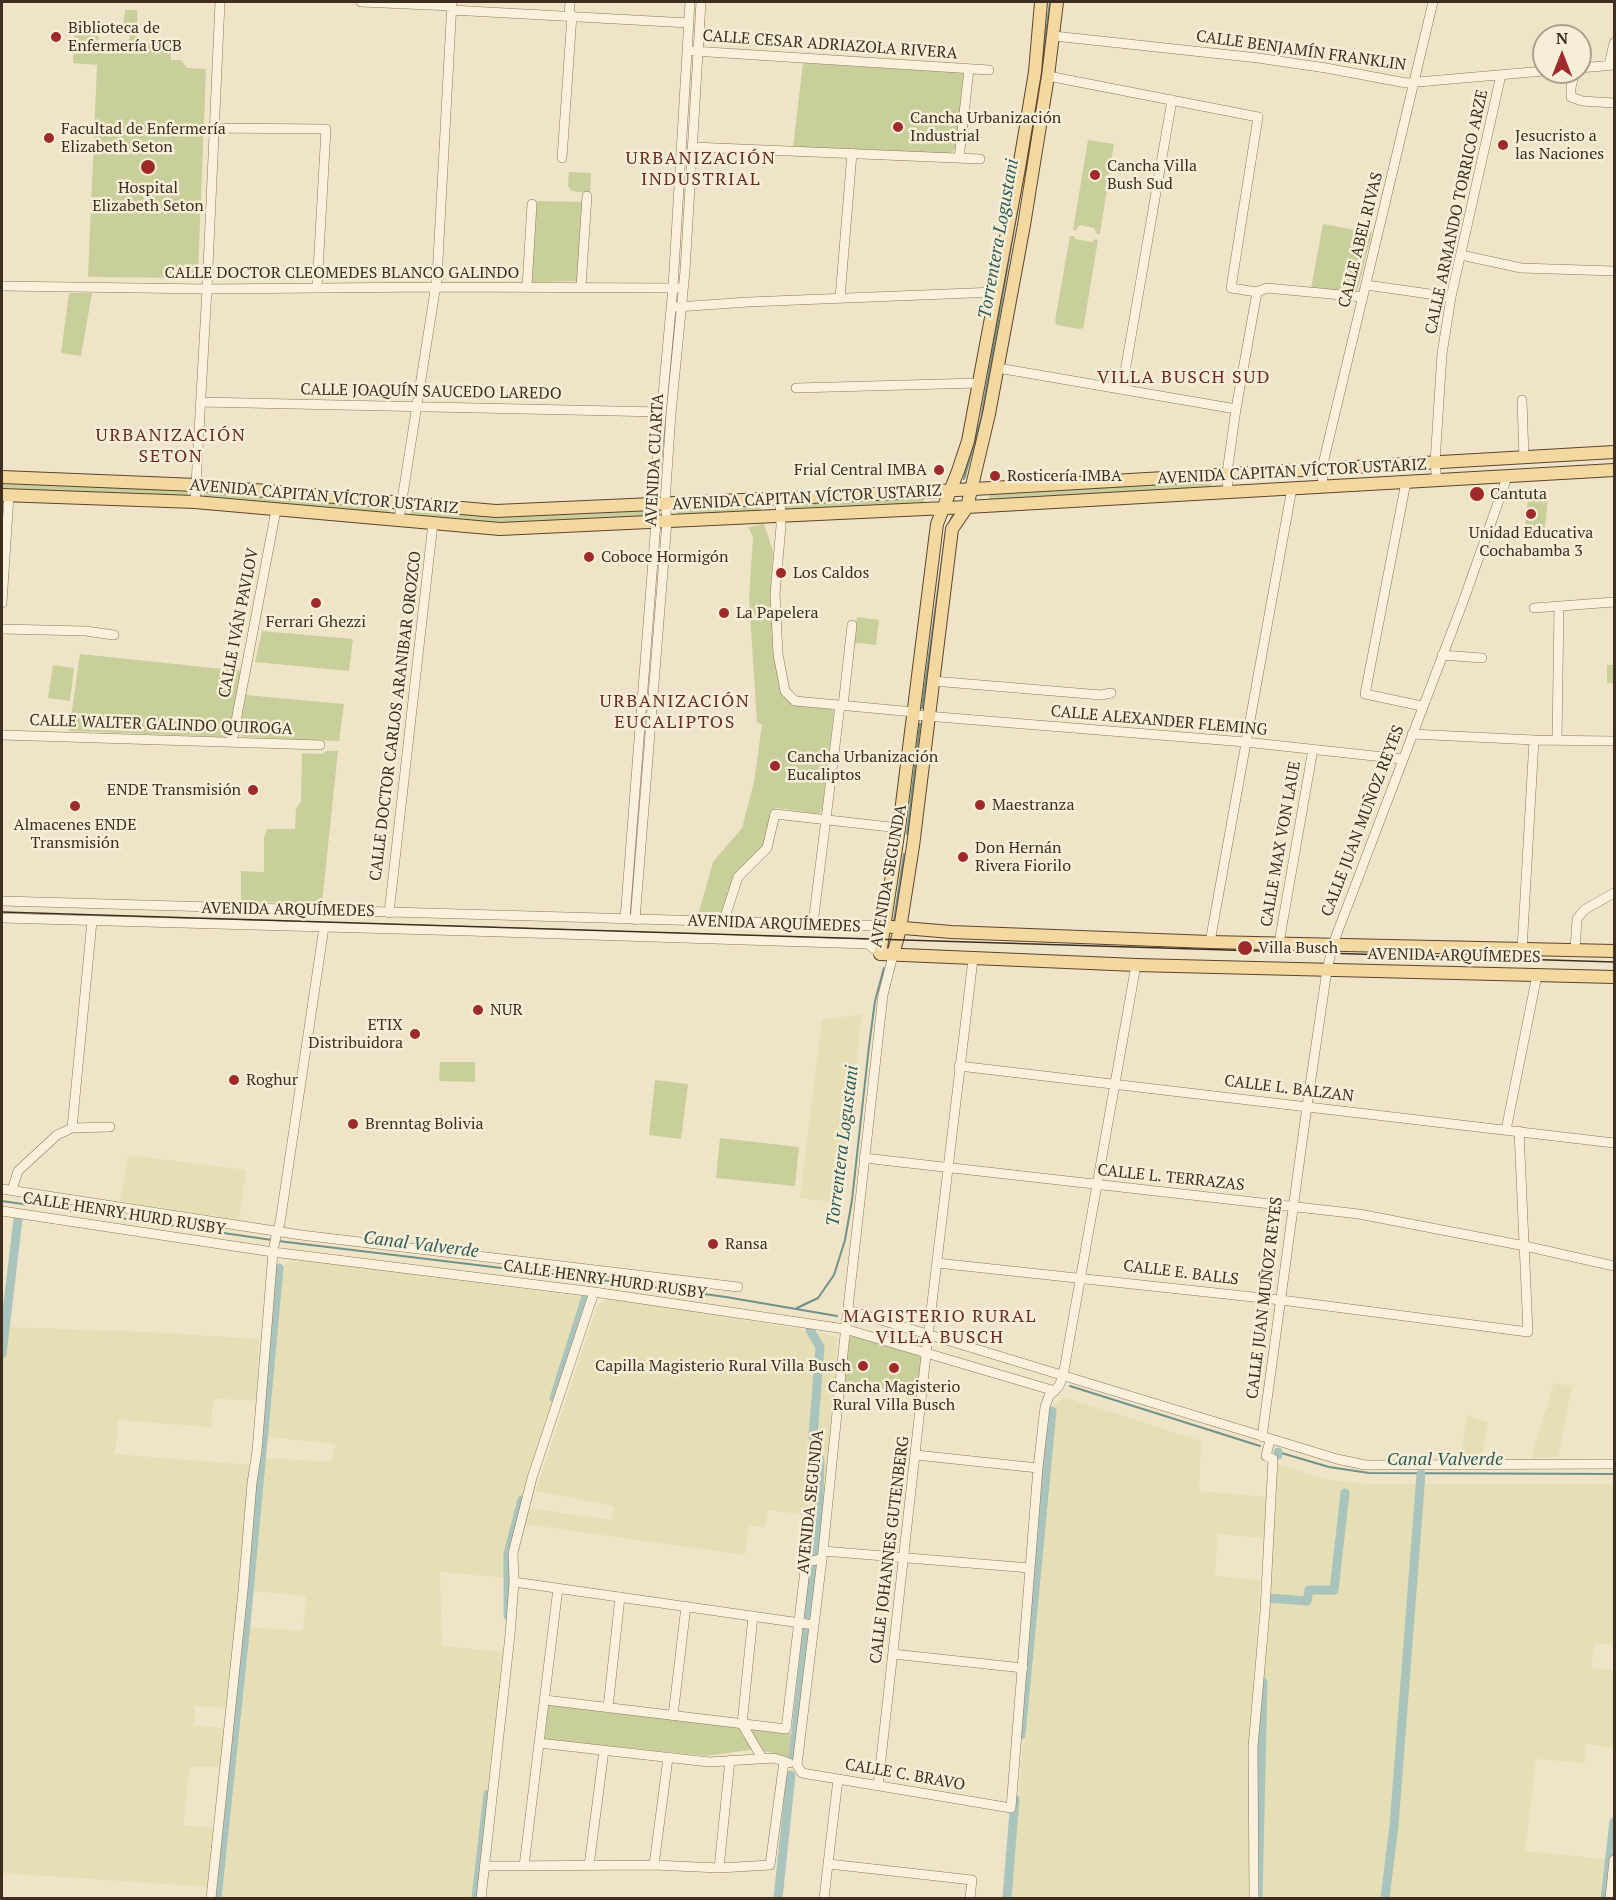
<!DOCTYPE html>
<meta charset="utf-8">
<style>
body{margin:0}
#map{position:relative;width:1616px;height:1900px;overflow:hidden;background:#f0e4c8;font-family:"PT Serif",serif}
canvas{display:block}
.frame{position:absolute;inset:0;border:3px solid #3d2e20;pointer-events:none}
.north{position:absolute;left:1532px;top:24px;width:60px;height:60px;box-sizing:border-box;background:#f7eed8;border:2px solid #ada18e;border-radius:50%;rotate:0deg;font-size:16px;font-weight:700;line-height:24px;text-align:center;color:#3d2e20}
.north::after{content:'';display:block;margin:auto;width:21px;height:27px;background:#9e2a2b;clip-path:polygon(50% 0,100% 100%,50% 72%,0 100%)}
</style>
<div id="map">
<canvas width="1616" height="1900"></canvas>
<div class="frame"></div>
<div class="north">N</div>
</div>
<script>
const ctx = document.querySelector('canvas').getContext('2d');
ctx.lineJoin = 'round';
function paint(path, color) { ctx.fillStyle = color; ctx.fill(path, 'evenodd'); }
const poly = rows => new Path2D(rows.map(r => 'M' + r).join(''));
function stroke(path, color, width, dash) { ctx.strokeStyle = color; ctx.lineWidth = width; ctx.lineCap = dash ? 'butt' : 'round'; ctx.setLineDash(dash || []); ctx.stroke(path); }
function label(font, color, halo, rows, align = 'center') {
  ctx.font = font + ' "PT Serif",serif'; ctx.lineWidth = 5; ctx.setLineDash([]); ctx.textBaseline = 'middle'; ctx.strokeStyle = halo; ctx.fillStyle = color; for (const [text, x, y, turn = 0] of rows) {
    ctx.save(); ctx.translate(x, y); ctx.rotate((+turn || 0) * Math.PI / 180); ctx.textAlign = isNaN(turn) ? turn : align; if (halo) ctx.strokeText(text, 0, 0); ctx.fillText(text, 0, 0); ctx.restore();
  }
}
paint(poly([
 [862,1014,840,1203,800,1198,822,1020],
 [128,1155,246,1170,239,1220,120,1201],
 [293,1259,586,1297,507,1578,440,1572,442,1646,504,1652,476,1898,221,1898,247,1627,303,1631,306,1596,251,1591,265,1458,332,1462,335,1444,267,1437,279,1268],
 [2,1294,9,1295,3,1340,2,1340],
 [608,1297,799,1329,837,1337,827,1518,768,1510,765,1527,749,1526,745,1555,524,1524,528,1508,611,1520,614,1506,536,1491,597,1307],
 [7,1327,150,1332,259,1339,256,1400,213,1399,211,1427,118,1420,115,1454,250,1465,228,1708,195,1706,194,1725,229,1729,224,1767,190,1767,183,1825,216,1828,210,1887,2,1873,2,1365],
 [1554,1383,1572,1386,1558,1457,1531,1458],
 [1064,1397,1201,1441,1199,1491,1266,1497,1265,1538,1218,1534,1215,1576,1260,1580,1250,1758,1250,1898,1003,1898,1011,1816,1018,1812,1042,1469,1048,1410],
 [1467,1415,1488,1423,1482,1459,1464,1460,1461,1457],
 [1277,1464,1330,1480,1368,1484,1614,1484,1614,1645,1595,1643,1591,1667,1614,1671,1613,1748,1586,1744,1585,1763,1536,1759,1525,1851,1605,1859,1600,1898,1258,1898,1258,1750]
]), '#e6deb5');
paint(poly([
 [125,10,137,10,137,44,171,45,171,60,181,60,187,68,206,69,198,274,193,278,88,277,97,65,73,63,74,23,99,24,98,47,122,48,129,42,130,35,123,30],
 [803,63,962,73,965,79,957,148,948,155,793,147],
 [1088,140,1114,144,1100,234,1097,234,1094,228,1080,225,1076,230,1073,230],
 [569,172,591,173,590,193,571,191,568,186],
 [537,201,583,202,577,281,531,282],
 [1323,224,1372,233,1357,292,1311,288],
 [1070,236,1074,236,1075,239,1092,242,1095,239,1098,240,1084,324,1083,328,1080,329,1057,325,1055,321],
 [69,293,92,293,81,356,61,353],
 [1212,481,1211,489,991,501,988,497,992,494],
 [2,483,185,488,188,493,186,496,2,491],
 [209,491,389,508,390,510,389,513,386,514,206,498,204,495],
 [921,497,924,498,924,503,788,511,785,509,784,504,788,502],
 [1528,498,1548,499,1545,528,1525,527],
 [757,504,761,508,757,512,679,516,676,510,677,508],
 [413,508,648,508,651,510,651,516,502,524,411,516,411,510],
 [764,524,773,551,771,588,774,644,780,689,783,696,793,705,832,709,834,712,822,810,819,814,777,808,772,810,764,846,733,879,723,912,699,912,713,862,742,828,754,782,762,724,757,723,749,598,753,537,748,527],
 [857,617,879,620,876,645,858,643,853,645],
 [262,631,353,639,349,671,255,662],
 [1614,641,1614,683,1607,683,1607,665,1613,665],
 [80,654,242,671,228,735,224,737,69,731],
 [53,665,74,668,70,701,48,698],
 [246,695,344,704,339,741,243,737,239,732],
 [327,751,338,751,322,903,241,902,241,871,264,872,264,838,267,829,295,829,296,809,301,801,302,753,322,754],
 [440,1062,475,1062,475,1082,439,1081],
 [655,1080,688,1084,681,1139,649,1135],
 [720,1138,799,1147,795,1186,716,1178],
 [851,1335,918,1354,922,1360,919,1392,845,1385,849,1340],
 [548,1705,792,1734,789,1758,769,1752,749,1750,706,1756,545,1739]
]), '#c9cf9b');
stroke(poly([
 [964,479,981,419,1041,73,1050,2],
 [949,523,953,515],
 [922,708,946,531],
 [907,834,920,724],
 [894,921,904,854],
 [2,1201,272,1240],
 [278,1241,601,1280,726,1297,837,1316],
 [797,1308,818,1298,834,1275,845,1240,852,1200,869,1046,875,1001,884,968],
 [1070,1386,1260,1446],
 [1278,1452,1329,1467,1369,1473,1614,1474]
]), '#6f938a', 2);
stroke(poly([
 [2,1354,18,1219],
 [554,1398,586,1297],
 [1278,1455,1278,1452],
 [1269,1598,1307,1601,1309,1590,1334,1590,1345,1493],
 [808,1615,818,1530,820,1460,813,1436,820,1347,810,1330],
 [508,1616,508,1554,522,1500],
 [1021,1735,1052,1411],
 [793,1758,807,1630],
 [217,1898,246,1624,279,1268],
 [476,1898,488,1794],
 [778,1898,791,1775],
 [1007,1898,1015,1799],
 [1258,1898,1263,1682],
 [1385,1898,1394,1826,1421,1474],
 [1605,1898,1614,1822]
]), '#a9c4bc', 9);
const minor = poly([
 [361,2,452,6],
 [451,10,689,23],
 [569,15,570,2],
 [1054,36,1258,58,1326,68,1406,83,1544,71],
 [693,51,989,70],
 [1609,65,1614,43],
 [1580,68,1614,65],
 [1575,72,1571,87,1571,97,1582,101,1614,103],
 [1048,76,1258,117,1231,288,1257,292,1267,288,1363,297],
 [214,128,326,129,317,288],
 [693,147,980,159],
 [562,158,572,15],
 [959,158,969,69],
 [1461,255,1521,268,1614,271],
 [1366,285,1451,297],
 [2,286,207,289,434,287,678,288],
 [527,287,532,204],
 [581,287,587,196],
 [840,298,852,153],
 [677,307,748,302,996,292],
 [998,368,1236,409],
 [796,388,978,383],
 [1122,389,1172,100],
 [1522,400,1524,458],
 [201,402,661,412],
 [1437,481,1435,463,1439,400,1442,354,1451,297,1501,75],
 [1406,482,1365,694,1422,706],
 [1323,487,1322,468,1433,2],
 [1228,492,1227,473,1236,409,1257,292],
 [780,498,781,526,775,594,778,654,785,691,795,701,914,712],
 [195,502,207,289,220,2],
 [399,519,437,278,452,2],
 [2,603,9,495],
 [1534,608,1614,602],
 [2,629,85,631,114,635],
 [1442,655,1482,658],
 [933,681,1101,695,1111,693],
 [843,706,852,625],
 [914,715,1245,742,1402,759],
 [1412,734,1534,740,1614,741],
 [2,735,320,745],
 [1557,739,1559,607],
 [232,742,276,510],
 [2,901,885,926],
 [389,913,433,523],
 [2,918,469,931,868,944,880,954],
 [625,919,656,522,653,503,673,287,690,2],
 [635,920,667,521,665,503,671,413,685,271,701,2],
 [724,920,738,877,767,848,775,814,899,828],
 [813,924,840,705],
 [1210,942,1292,488],
 [1279,943,1313,749],
 [1522,950,1534,740],
 [1575,950,1577,919,1584,910,1614,893],
 [959,1066,1614,1143],
 [72,1128,92,921],
 [1506,1130,1537,975],
 [864,1158,1359,1214,1525,1246,1614,1266],
 [2,1189,301,1235,738,1287],
 [12,1190,18,1171,57,1135,72,1128,110,1127],
 [2,1211,273,1252,594,1292,845,1329,1055,1391],
 [937,1263,1281,1300,1528,1332,1519,1131],
 [848,1310,1337,1459,1365,1465,1614,1464],
 [1262,1437,1307,1106,1327,970,1333,944,1463,602,1505,483,1506,477],
 [916,1455,1038,1468],
 [823,1551,1030,1568],
 [514,1582,814,1625],
 [753,1616,742,1724,762,1758],
 [893,1654,1023,1668],
 [545,1700,786,1729,806,1562,822,1559],
 [608,1708,620,1597],
 [673,1716,686,1606],
 [539,1743,709,1762,774,1758,789,1763],
 [797,1765,802,1773,1011,1808,1038,1468,1045,1407,1049,1396,1059,1386,1063,1376,1136,965],
 [797,1765,823,1551,844,1344,883,995,893,955],
 [878,1786,929,1328,973,959],
 [829,1864,972,1880,970,1898],
 [654,1865,668,1758],
 [485,1866,654,1865,719,1868,770,1865,784,1761],
 [524,1866,558,1588],
 [589,1866,604,1750],
 [719,1868,730,1760],
 [211,1898,243,1591,252,1483,257,1451,273,1252,277,1231,280,1223,324,927],
 [481,1898,510,1635,514,1582,513,1553,532,1478,594,1292],
 [824,1898,838,1779],
 [1254,1898,1253,1747,1265,1611,1273,1459,1266,1456,1270,1440],
 [1610,1898,1614,1860]
]);
const major = poly([
 [1041,2,1035,72,1019,168,968,441,958,471,937,524,899,828,880,954,1136,965,1614,977],
 [2,477,197,485,496,511,922,492,1614,452],
 [2,495,195,502,500,529,967,507,1614,470],
 [892,927,951,932,1210,942,1614,951],
 [893,955,900,929,913,846,952,529,967,507,989,414,1024,225,1048,76,1057,2]
]);
stroke(minor, '#8d765c', 10);
stroke(major, '#5b4430', 14);
stroke(minor, '#faf1dc', 9);
stroke(major, '#f3d9a0', 12);
stroke(poly([
 [2,912,1614,962]
]), '#3d2e20', 1.5);
for (const [x, y, r, color] of [
 [56,37,6,"#9e2a2b"],
 [898,127,6,"#9e2a2b"],
 [49,138,6,"#9e2a2b"],
 [1503,145,6,"#9e2a2b"],
 [148,167,8,"#9e2a2b"],
 [1095,175,6,"#9e2a2b"],
 [939,470,6,"#9e2a2b"],
 [995,476,6,"#9e2a2b"],
 [1477,494,8,"#9e2a2b"],
 [1531,514,6,"#9e2a2b"],
 [589,557,6,"#9e2a2b"],
 [781,573,6,"#9e2a2b"],
 [316,603,6,"#9e2a2b"],
 [724,613,6,"#9e2a2b"],
 [775,766,6,"#9e2a2b"],
 [253,790,6,"#9e2a2b"],
 [980,805,6,"#9e2a2b"],
 [75,806,6,"#9e2a2b"],
 [963,857,6,"#9e2a2b"],
 [1245,948,8,"#9e2a2b"],
 [478,1010,6,"#9e2a2b"],
 [415,1034,6,"#9e2a2b"],
 [234,1080,6,"#9e2a2b"],
 [353,1124,6,"#9e2a2b"],
 [713,1244,6,"#9e2a2b"],
 [863,1366,6,"#9e2a2b"],
 [894,1368,6,"#9e2a2b"]
]) { const dot = new Path2D(); dot.arc(x, y, r, 0, 2 * Math.PI); ctx.fillStyle = color; ctx.fill(dot); stroke(dot, '#f7eed8', 2); }
label('16px', '#3d2e20', '#f7eed8', [
 ["Biblioteca de",68,28],
 ["Enfermería UCB",68,46],
 ["Cancha Urbanización",910,118],
 ["Industrial",910,136],
 ["Facultad de Enfermería",61,129],
 ["Elizabeth Seton",61,147],
 ["Jesucristo a",1515,136],
 ["las Naciones",1515,154],
 ["Cancha Villa",1107,166],
 ["Bush Sud",1107,184],
 ["Hospital",148,188,"center"],
 ["Elizabeth Seton",148,206,"center"],
 ["Frial Central IMBA",927,470,"right"],
 ["Rosticería IMBA",1007,476],
 ["Cantuta",1490,494],
 ["Unidad Educativa",1531,533,"center"],
 ["Cochabamba 3",1531,551,"center"],
 ["Coboce Hormigón",601,557],
 ["Los Caldos",793,573],
 ["La Papelera",736,613],
 ["Ferrari Ghezzi",316,622,"center"],
 ["Cancha Urbanización",787,757],
 ["Eucaliptos",787,775],
 ["ENDE Transmisión",241,790,"right"],
 ["Maestranza",992,805],
 ["Almacenes ENDE",75,825,"center"],
 ["Transmisión",75,843,"center"],
 ["Don Hernán",975,848],
 ["Rivera Fiorilo",975,866],
 ["Villa Busch",1258,948],
 ["NUR",490,1010],
 ["ETIX",403,1025,"right"],
 ["Distribuidora",403,1043,"right"],
 ["Roghur",246,1080],
 ["Brenntag Bolivia",365,1124],
 ["Ransa",725,1244],
 ["Capilla Magisterio Rural Villa Busch",851,1366,"right"],
 ["Cancha Magisterio",894,1387,"center"],
 ["Rural Villa Busch",894,1405,"center"]
], 'left');
label('16px', '#3d2e20', '#f7eed8', [
 ["CALLE CESAR ADRIAZOLA RIVERA",830,45,4],
 ["CALLE BENJAMÍN FRANKLIN",1301,51,8],
 ["CALLE ARMANDO TORRICO ARZE",1457,212,-78],
 ["CALLE ABEL RIVAS",1361,240,-76],
 ["CALLE DOCTOR CLEOMEDES BLANCO GALINDO",342,273],
 ["CALLE JOAQUÍN SAUCEDO LAREDO",431,392,1],
 ["AVENIDA CUARTA",655,460,-87],
 ["AVENIDA CAPITAN VÍCTOR USTARIZ",1292,472,-3],
 ["AVENIDA CAPITAN VÍCTOR USTARIZ",324,497,5],
 ["AVENIDA CAPITAN VÍCTOR USTARIZ",807,498,-3],
 ["CALLE IVÁN PAVLOV",239,623,-79],
 ["CALLE DOCTOR CARLOS ARANIBAR OROZCO",396,716,-83],
 ["CALLE ALEXANDER FLEMING",1159,721,5],
 ["CALLE WALTER GALINDO QUIROGA",161,725,2],
 ["CALLE JUAN MUÑOZ REYES",1363,821,-69],
 ["CALLE MAX VON LAUE",1281,844,-80],
 ["AVENIDA SEGUNDA",889,876,-80],
 ["AVENIDA ARQUÍMEDES",288,910,1],
 ["AVENIDA ARQUÍMEDES",774,924,2],
 ["AVENIDA ARQUÍMEDES",1454,956,1],
 ["CALLE L. BALZAN",1289,1089,7],
 ["CALLE L. TERRAZAS",1171,1178,6],
 ["CALLE HENRY HURD RUSBY",124,1214,9],
 ["CALLE E. BALLS",1181,1273,7],
 ["CALLE HENRY HURD RUSBY",605,1280,8],
 ["CALLE JUAN MUÑOZ REYES",1265,1298,-83],
 ["AVENIDA SEGUNDA",811,1502,-84],
 ["CALLE JOHANNES GUTENBERG",890,1550,-83],
 ["CALLE C. BRAVO",905,1775,10]
]);
ctx.letterSpacing = '1.5px';
label('18px', '#6b2e1e', '#f7eed8', [
 ["URBANIZACIÓN",701,159],
 ["INDUSTRIAL",701,180],
 ["VILLA BUSCH SUD",1184,378],
 ["URBANIZACIÓN",171,436],
 ["SETON",171,457],
 ["URBANIZACIÓN",675,702],
 ["EUCALIPTOS",675,723],
 ["MAGISTERIO RURAL",940,1317],
 ["VILLA BUSCH",940,1338]
]);
ctx.letterSpacing = '0px';
label('italic 18px', '#2f5d5a', '#f7eed8', [
 ["Torrentera Logustani",999,239,-80],
 ["Torrentera Logustani",843,1146,-83],
 ["Canal Valverde",421,1245,7],
 ["Canal Valverde",1445,1460]
]);
</script>
